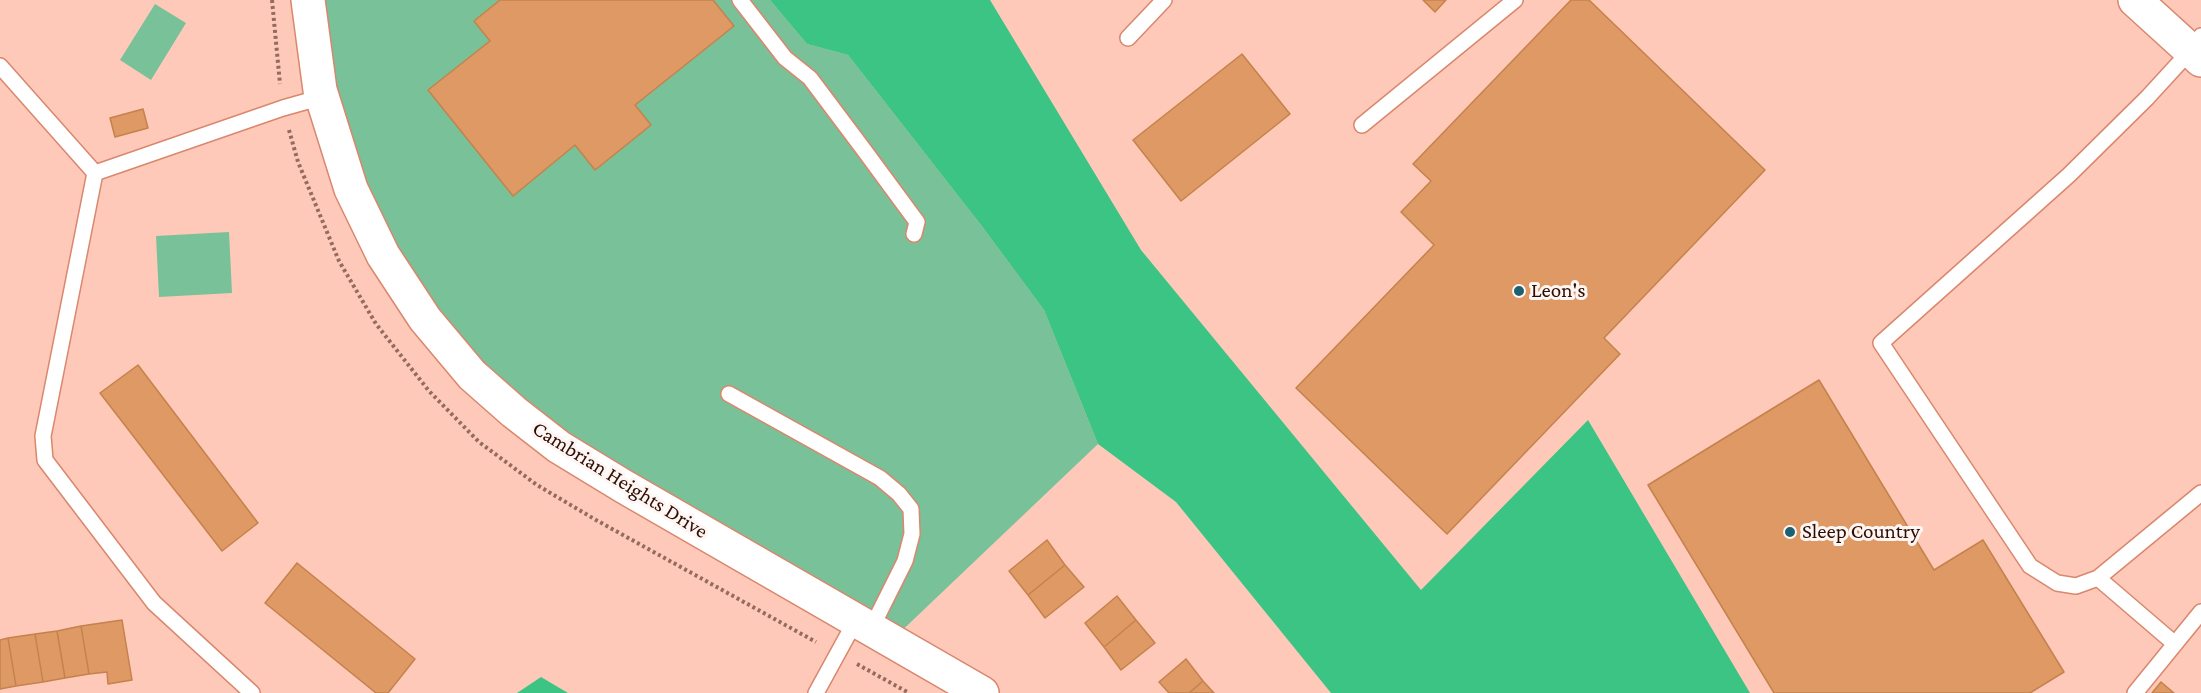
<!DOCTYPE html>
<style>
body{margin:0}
canvas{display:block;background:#fec9b8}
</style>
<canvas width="2201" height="693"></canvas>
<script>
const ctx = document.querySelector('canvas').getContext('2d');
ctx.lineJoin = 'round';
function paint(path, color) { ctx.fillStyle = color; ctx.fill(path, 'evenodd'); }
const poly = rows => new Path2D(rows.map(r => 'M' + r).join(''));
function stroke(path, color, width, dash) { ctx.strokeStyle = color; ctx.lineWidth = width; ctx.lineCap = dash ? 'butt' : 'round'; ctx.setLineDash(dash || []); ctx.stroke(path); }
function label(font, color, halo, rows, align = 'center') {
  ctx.font = font + ' "Crimson Pro",serif'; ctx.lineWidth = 6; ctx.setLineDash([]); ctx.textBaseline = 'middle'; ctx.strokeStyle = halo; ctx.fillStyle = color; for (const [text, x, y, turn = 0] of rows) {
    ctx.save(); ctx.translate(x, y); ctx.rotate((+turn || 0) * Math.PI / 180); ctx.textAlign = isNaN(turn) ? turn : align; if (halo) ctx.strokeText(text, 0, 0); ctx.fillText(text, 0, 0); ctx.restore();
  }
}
paint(poly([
 [310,0,770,0,807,44,848,55,981,225,1044,310,1098,444,893,639,516,411,384,254],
 [155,4,186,23,151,80,120,60],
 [229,232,232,293,159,297,156,236]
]), '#79c198');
paint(poly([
 [770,0,990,0,1141,250,1421,590,1588,420,1750,693,1331,693,1176,502,1098,444,1044,310,981,225,848,55,807,44],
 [541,677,568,693,517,693]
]), '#3bc483');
const building = poly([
 [500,0,713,0,734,26,635,105,651,125,595,170,575,145,513,196,428,90,490,41,474,21,500,0],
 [1423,0,1446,0,1435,12,1423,0],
 [1571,0,1589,0,1765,170,1604,338,1620,354,1447,534,1296,388,1434,245,1401,212,1431,181,1413,164,1571,0],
 [1242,54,1290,114,1181,201,1133,140,1242,54],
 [143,109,148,128,115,137,110,118,143,109],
 [138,365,258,523,222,551,100,393,138,365],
 [1819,380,1934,570,1983,540,2064,672,2030,693,1774,693,1648,485,1819,380],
 [1047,540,1065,565,1028,595,1009,571,1047,540],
 [297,563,415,659,388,693,376,693,265,603,297,563],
 [1065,565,1084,587,1045,618,1028,595,1065,565],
 [1117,596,1136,620,1104,647,1085,623,1117,596],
 [122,620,132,680,108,684,107,672,89,674,81,626,122,620],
 [1136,620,1155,643,1121,670,1104,647,1136,620],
 [81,626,89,674,65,678,57,631,81,626],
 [57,631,65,678,43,682,35,634,57,631],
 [35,634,43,682,16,686,8,638,35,634],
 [8,638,16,686,0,689,0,640,8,638],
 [1186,659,1203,681,1189,693,1169,693,1159,682,1186,659],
 [1203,681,1214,693,1189,693,1203,681],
 [2161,682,2174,693,2152,693,2161,682]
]);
paint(building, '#de9964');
stroke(building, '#c5824c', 1.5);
const lane = poly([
 [740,0,785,58,810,78,864,150,917,222,914,234],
 [2201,36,2191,50,2147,98,2069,175,1881,343,2030,566,2057,583,2076,586,2098,578,2201,493],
 [1128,38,1164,0],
 [0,66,95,173],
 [1362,125,1515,0],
 [729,394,880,478,899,494,911,509,912,534,905,561,871,629],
 [2098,578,2175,644],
 [252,693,154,603,45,460,43,436,95,173,283,108,322,97],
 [816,693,856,620],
 [2135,693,2201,612]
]);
const secondary = poly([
 [308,0,320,90,351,189,383,255,425,319,472,375,514,412,559,447,623,486,982,693],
 [2135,0,2201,60]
]);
stroke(lane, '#d9876d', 18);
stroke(secondary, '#d9876d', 36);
stroke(poly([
 [272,0,280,84],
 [289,130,298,162,339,261,376,324,429,391,479,442,537,485,596,520,816,642],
 [857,664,909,693]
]), '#956b5e', 4, [3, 3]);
stroke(lane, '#fff', 15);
stroke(secondary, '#fff', 33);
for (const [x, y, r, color] of [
 [1519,291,6,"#1b6172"],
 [1790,532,6,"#1b6172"]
]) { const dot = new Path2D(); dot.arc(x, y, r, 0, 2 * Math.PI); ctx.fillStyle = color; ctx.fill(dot); stroke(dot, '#fff5f2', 2); }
label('21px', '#2d0e05', '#fff5f2', [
 ["Leon's",1531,291],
 ["Sleep Country",1802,532]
], 'left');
label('21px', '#2d0e05', '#fff5f2', [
 ["Cambrian Heights Drive",620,480,32]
]);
</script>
